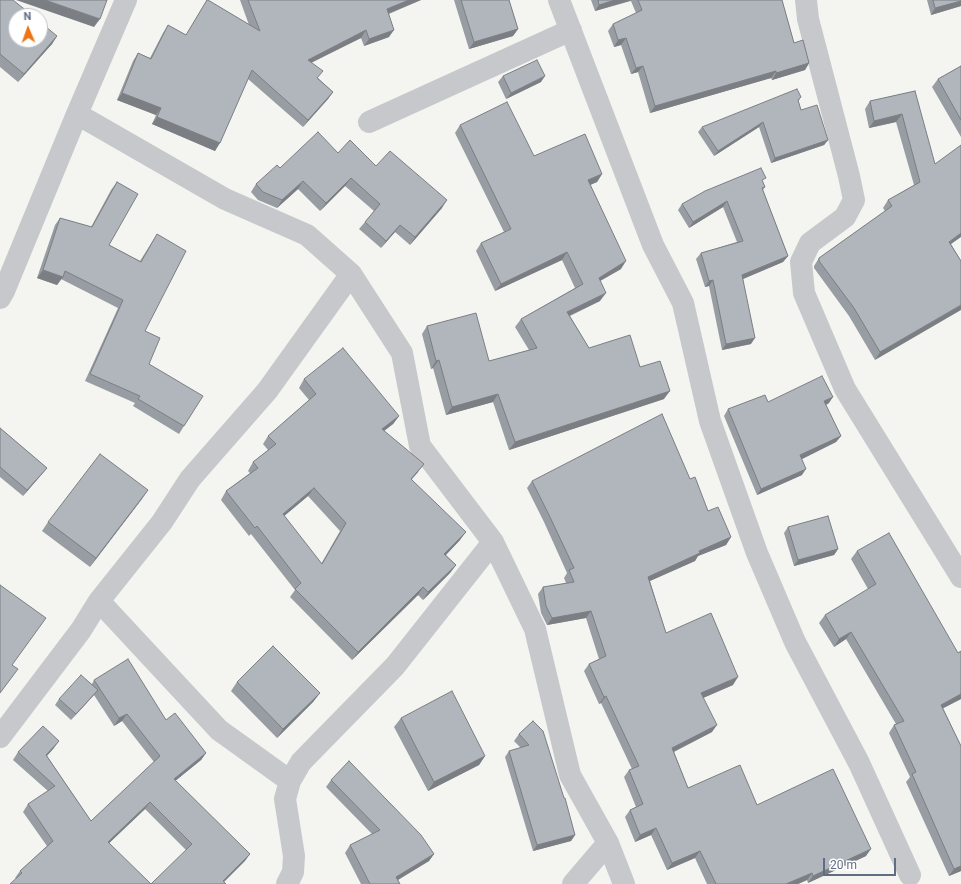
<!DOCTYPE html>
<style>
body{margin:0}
#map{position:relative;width:961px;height:884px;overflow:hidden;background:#f4f5f0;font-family:Roboto,sans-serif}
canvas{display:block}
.north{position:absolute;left:8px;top:8px;width:40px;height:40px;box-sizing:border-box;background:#fff;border:1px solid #c0c5cd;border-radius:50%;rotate:358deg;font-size:11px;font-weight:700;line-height:16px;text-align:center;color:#616d83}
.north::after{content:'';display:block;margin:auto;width:14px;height:18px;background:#ee7517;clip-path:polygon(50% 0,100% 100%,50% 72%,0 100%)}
.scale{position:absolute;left:823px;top:858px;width:73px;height:18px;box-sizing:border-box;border:2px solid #616d83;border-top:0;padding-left:5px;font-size:12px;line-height:14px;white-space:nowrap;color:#616d83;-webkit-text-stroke:3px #fff;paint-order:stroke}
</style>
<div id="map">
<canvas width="961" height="884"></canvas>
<div class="north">N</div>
<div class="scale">20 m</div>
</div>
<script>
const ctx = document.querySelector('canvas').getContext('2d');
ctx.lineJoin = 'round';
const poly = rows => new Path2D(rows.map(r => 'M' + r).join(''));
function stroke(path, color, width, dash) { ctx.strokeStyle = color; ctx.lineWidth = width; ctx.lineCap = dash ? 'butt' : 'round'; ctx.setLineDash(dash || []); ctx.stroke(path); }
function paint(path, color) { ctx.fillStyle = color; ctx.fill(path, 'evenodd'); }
stroke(poly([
 [559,0,653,245,683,303,710,421,757,553,795,642,859,763,910,875],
 [806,0,808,19,849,176,854,200,845,217,810,243,801,262,804,293,845,389,961,577],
 [77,114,225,199,307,235,351,274,402,353,420,446,493,542,535,629,570,775,608,843,624,884],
 [369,122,571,30],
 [0,298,4,291,77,114,126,0],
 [99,601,219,730,290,781],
 [0,737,81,630,99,601,162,522,190,479,267,391,351,274],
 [287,884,293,872,294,856,285,799,290,781,301,762,395,666,493,542],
 [573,884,608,843]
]), '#c6c8cc', 22);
paint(poly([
 [0,0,57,36,52,44,18,82,0,67],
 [207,0,249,25,240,0,421,0,389,14,389,37,364,46,361,38,311,62,318,78,333,92,328,99,303,127,248,79,215,151,152,124,156,115,117,100,133,61,138,53,150,58,163,33,168,25,186,35],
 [454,0,509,0,518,29,513,36,469,49],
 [591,0,782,0,794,43,809,63,805,70,772,80,771,78,650,113,638,72,631,74,621,45,614,47,608,31,613,24,636,13,631,1,595,11],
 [927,0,961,0,961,6,931,15],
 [961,66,961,137,932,87,938,79],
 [503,76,541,82,506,99,498,82],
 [915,91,951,244,961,261,875,360,849,316,814,268,814,266,819,258,885,211,883,208,888,200,914,185,896,122,869,128,865,109,870,101],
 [801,97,798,102,801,110,828,140,824,145,771,163,759,127,714,156,698,132,702,127],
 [460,125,534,156,602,174,597,182,590,185,621,269,600,281,600,301,570,316,589,348,640,367,664,399,509,450,493,402,446,415,433,368,431,369,422,334,427,326,489,361,529,350,515,327,521,319,575,288,562,260,495,291,476,251,481,243,504,232,455,133],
 [338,153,376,166,442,208,410,245,395,232,381,248,359,229,365,222,374,211,345,186,320,211,298,189,277,208,258,200,251,192,256,184,280,168],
 [117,182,109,245,140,261,152,242,157,234,145,331,149,364,184,426,179,434,133,406,135,403,85,381,118,308,61,279,57,285,37,278,55,225,60,218,91,227,111,190],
 [763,182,765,187,763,190,788,256,783,262,743,279,751,344,722,350,709,286,705,287,696,259,701,253,737,242,723,207,689,228,678,210,682,204],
 [304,379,399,416,393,424,384,431,418,472,411,480,460,540,446,555,456,565,450,573,423,600,418,595,352,660,290,597,295,590,251,534,249,536,221,500,226,491,250,473,248,471,253,462,268,450,263,444,268,436,309,400,299,388],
 [308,496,340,531,321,564,284,516],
 [768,402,829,403,826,405,841,436,836,442,802,459,802,475,757,495,724,416,728,409],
 [0,428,47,468,42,474,23,496,0,477],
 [690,479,708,511,731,537,726,545,698,556,695,561,650,581,666,633,733,685,703,698,712,732,674,752,688,788,757,805,866,856,808,883,807,880,798,884,707,884,695,858,667,870,651,835,635,842,625,817,630,810,636,807,624,777,629,770,632,769,601,703,599,704,584,671,589,664,599,659,586,618,547,625,541,613,538,594,543,587,566,583,564,578,567,573,544,522,527,488,532,481],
 [148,490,90,567,42,531,48,522],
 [788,527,838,549,834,555,794,566,784,533],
 [857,551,958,653,961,651,961,699,943,708,961,746,961,871,949,876,906,782,910,777,889,733,894,725,896,724,846,639,834,647,819,623,825,615,868,589,851,559],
 [94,680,166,720,206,753,201,760,175,781,245,861,186,850,145,809,109,843,16,879,15,878,20,871,47,846,23,812,28,804,48,791,13,760,18,752,54,748,47,756,91,821,154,762,122,721,114,726,94,695,71,720,55,705,59,699,92,684],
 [237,682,320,693,313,702,277,738,231,691],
 [401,718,485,756,479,765,428,791,394,727],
 [533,721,564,798,575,835,571,841,533,851,505,757,509,751,521,748,514,741,519,734],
 [331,780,434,854,429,861,398,880,400,884,361,884,345,853,350,845,372,834,326,787]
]), '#979da2');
paint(poly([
 [16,0,45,0,100,19,94,27],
 [409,0,421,0,382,16,387,9],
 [615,0,632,0,595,11,599,5],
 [961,1,961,6,931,15,935,8],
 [518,29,513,36,469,49,474,42],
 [366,30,361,38,303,67,308,60],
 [394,30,389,37,364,46,369,39],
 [57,36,52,44,18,82,24,74],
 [626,38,621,45,614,47,618,40],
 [809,63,805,70,772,80,776,73],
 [643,66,638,72,631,74,636,68],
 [776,71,771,78,650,113,655,106],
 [545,76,541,82,506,99,511,93],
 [333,92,328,99,303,127,308,120],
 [122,93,161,108,156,115,117,100],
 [902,114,896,122,869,128,874,121],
 [157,117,220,143,215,151,152,124],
 [763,122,759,127,714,156,718,151],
 [828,140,824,145,771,163,775,158],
 [602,174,597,182,583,188,588,180],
 [351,178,345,186,320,211,326,203],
 [303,181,298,189,277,208,282,200],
 [447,200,442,208,410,245,415,237],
 [727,201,723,207,689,228,693,222],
 [400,225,395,232,381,248,386,241],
 [961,233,961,237,944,249,949,242],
 [567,252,562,260,495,291,501,284],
 [788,256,783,262,738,281,742,275],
 [626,261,621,269,593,285,599,278],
 [43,270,63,277,57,285,37,278],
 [713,280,709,286,705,287,709,281],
 [606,293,600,301,562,319,567,312],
 [961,305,961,310,875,360,880,352],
 [755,338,751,344,722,350,726,344],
 [439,360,433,368,431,369,436,361],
 [670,391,664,399,509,450,515,442],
 [498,394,493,402,446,415,452,407],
 [833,397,829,403,820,408,824,401],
 [399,416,393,424,376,437,382,429],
 [841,436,836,442,796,462,800,455],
 [424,464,418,472,405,487,411,479],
 [47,468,42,474,23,496,27,490],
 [806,469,802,475,757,495,761,489],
 [314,488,308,496,277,522,283,514],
 [148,490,142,499,90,567,96,558],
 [466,532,460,540,439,562,444,554],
 [731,537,726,545,698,556,695,561,643,584,648,577,699,551],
 [838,549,834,555,794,566,798,560],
 [456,565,450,573,423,600,428,592],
 [423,587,418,595,352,660,358,652],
 [591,611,586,618,547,625,552,618],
 [851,632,846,639,834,647,839,639],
 [738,677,733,685,696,701,701,693],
 [98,690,93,696,71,720,76,714],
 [320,693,313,702,277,738,283,729],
 [961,694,961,699,936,712,941,705],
 [606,696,601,703,599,704,604,697],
 [127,714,122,721,114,726,119,718],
 [717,725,712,732,667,755,672,748],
 [59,741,54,748,41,762,46,755],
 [206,753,201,760,169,786,174,779],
 [485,756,479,765,428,791,434,782],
 [150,802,145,809,103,849,108,842],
 [656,828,651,835,635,842,640,835],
 [575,835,571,841,533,851,537,845],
 [871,849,866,856,808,883,813,876],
 [700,851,695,858,667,870,672,863],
 [250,854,245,861,222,884,223,881],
 [434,854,429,861,391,884,396,877],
 [961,866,961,871,949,876,954,869],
 [812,873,807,880,798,884,786,884]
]), '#7b7f84');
const building = poly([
 [0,0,13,0,33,16,16,16,16,40,40,40,40,22,57,36,24,74,0,54,0,0],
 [45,0,107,0,100,19,45,0],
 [207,0,208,0,260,31,248,0,409,0,387,9,394,30,369,39,366,30,308,60,323,71,317,78,333,92,308,120,252,70,220,143,157,117,161,108,122,93,138,53,151,59,168,25,186,35,207,0],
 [461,0,509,0,518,29,474,42,461,0],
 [598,0,615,0,599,5,598,0],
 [638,0,782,0,794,43,803,40,809,63,776,73,776,71,655,106,643,66,636,68,626,38,618,40,613,24,642,10,638,0],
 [933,0,961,0,961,1,935,8,933,0],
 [537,60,545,76,511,93,503,76,537,60],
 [961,66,961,120,938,79,961,66],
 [797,89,801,97,798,100,801,110,817,105,828,140,775,158,763,122,718,151,702,127,797,89],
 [915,91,935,164,961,145,961,233,949,242,961,261,961,305,880,352,854,308,819,261,819,258,892,206,888,200,920,182,902,114,874,121,870,101,915,91],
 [507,102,534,156,585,134,602,174,588,180,626,261,599,278,606,293,567,312,589,348,630,335,640,367,660,361,670,391,515,442,498,394,452,407,439,360,436,361,427,326,476,313,489,361,537,348,521,319,583,284,567,252,501,284,481,243,511,229,460,125,507,102],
 [318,132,338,153,350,140,376,166,390,151,447,200,415,237,400,225,386,241,365,222,380,204,351,178,326,203,303,181,282,200,263,192,256,184,277,165,280,168,318,132],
 [761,168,766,178,762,180,765,187,762,188,788,256,742,275,755,338,726,344,713,280,709,281,701,253,743,241,727,201,693,222,682,204,705,191,761,168],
 [117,182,138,194,109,245,141,262,157,234,186,251,145,331,160,338,149,364,203,396,184,426,138,399,140,396,90,374,123,300,65,271,63,277,43,270,60,218,92,227,117,182],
 [343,348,399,416,382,429,424,464,411,479,466,532,444,554,456,565,428,592,423,587,358,652,295,589,301,583,257,526,255,528,226,491,258,468,253,462,276,444,268,436,316,394,304,379,343,348],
 [314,488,346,523,322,564,283,514,314,488],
 [822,376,833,397,824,401,841,436,800,455,806,469,761,489,728,409,765,395,768,402,822,376],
 [662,414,690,479,695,477,708,511,718,507,731,537,699,551,700,553,648,577,666,633,711,613,738,677,701,693,717,725,672,748,688,788,740,765,757,805,833,769,871,849,813,876,812,873,786,884,716,884,700,851,672,863,656,828,640,835,630,810,643,804,629,770,639,766,606,696,604,697,589,664,606,656,591,611,552,618,546,606,543,587,574,582,569,570,574,568,549,515,532,481,662,414],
 [0,428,47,468,27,490,0,467,0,428],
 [100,454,148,490,96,558,48,522,100,454],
 [828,516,838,549,798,560,788,527,828,516],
 [889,533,958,653,961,651,961,694,941,705,961,746,961,866,954,869,912,774,916,772,894,725,904,721,851,632,839,639,825,615,876,584,857,551,889,533],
 [0,585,46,618,12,665,18,669,0,693,0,585],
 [273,646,320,693,283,729,237,682,273,646],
 [128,659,166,720,175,713,206,753,174,779,250,854,223,881,226,884,151,884,192,844,150,802,108,842,151,884,10,884,22,873,20,871,53,841,28,804,55,786,18,752,43,726,59,741,46,755,91,821,160,756,127,714,119,718,94,680,128,659],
 [81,675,98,690,76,714,59,699,81,675],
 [452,691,485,756,434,782,401,718,452,691],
 [533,721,543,731,564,798,565,798,575,835,537,845,509,751,529,745,519,734,533,721],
 [349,761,421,835,434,854,396,877,400,884,370,884,350,845,380,830,331,780,349,761]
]);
paint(building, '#b0b6bc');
stroke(building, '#7b7f84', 1);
</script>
